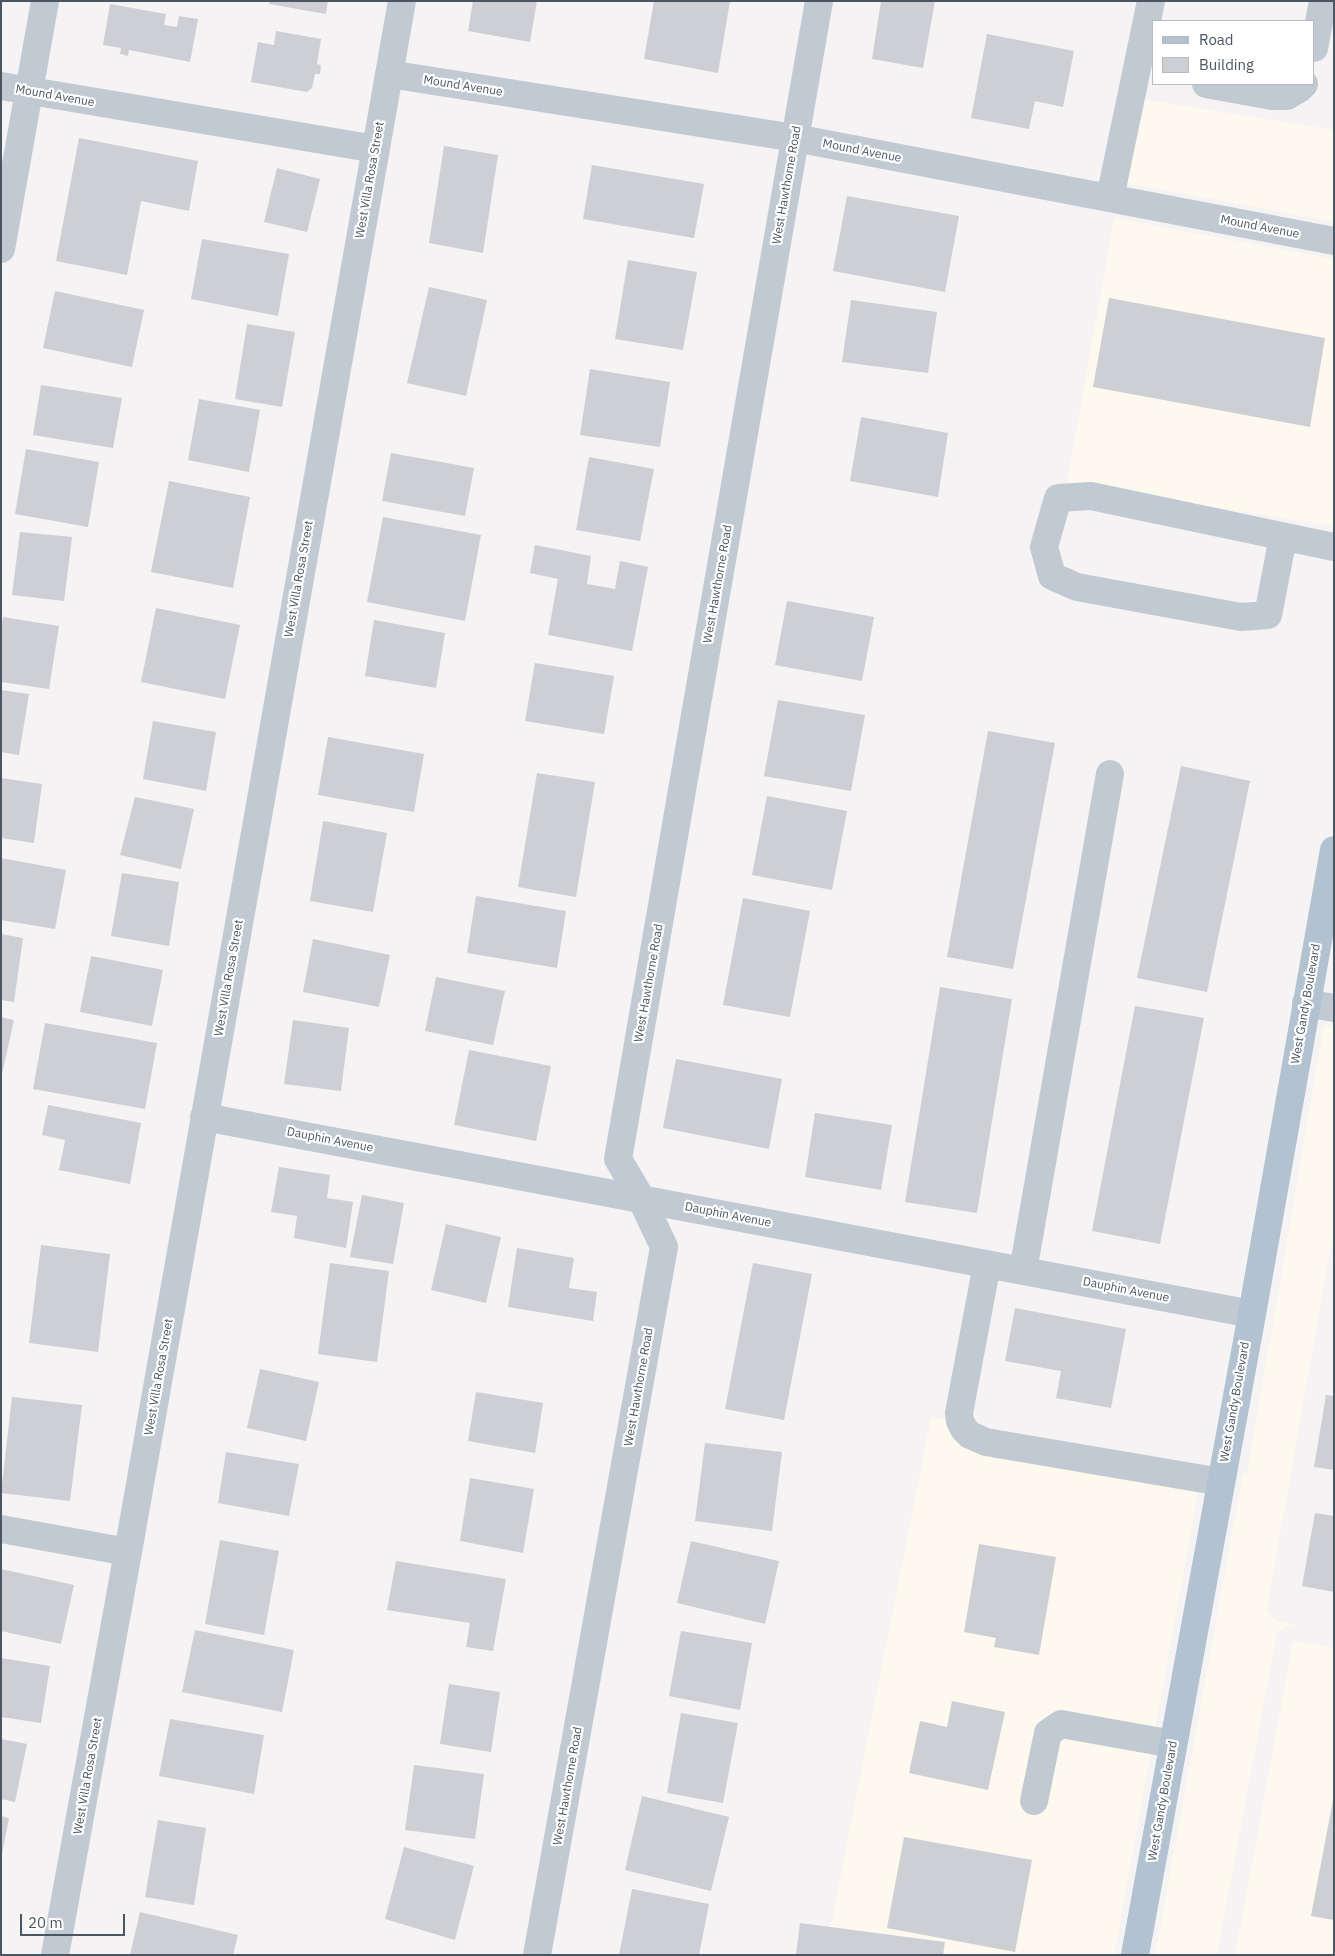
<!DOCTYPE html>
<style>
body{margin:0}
#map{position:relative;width:1335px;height:1956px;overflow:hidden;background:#f5f3f3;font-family:"IBM Plex Sans",sans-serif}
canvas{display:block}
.frame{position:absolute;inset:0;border:2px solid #4a5661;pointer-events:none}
.legend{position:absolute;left:1152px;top:20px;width:162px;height:65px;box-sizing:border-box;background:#fff;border:1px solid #b7bbc0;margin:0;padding:6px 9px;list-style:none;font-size:15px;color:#4a5661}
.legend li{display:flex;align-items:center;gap:10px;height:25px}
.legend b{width:25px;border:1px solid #b7bbc0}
.scale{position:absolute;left:20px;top:1914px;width:105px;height:22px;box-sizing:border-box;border:2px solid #4a5661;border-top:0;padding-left:6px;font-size:15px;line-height:18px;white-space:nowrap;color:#4a5661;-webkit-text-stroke:4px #fff;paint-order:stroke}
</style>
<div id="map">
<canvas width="1335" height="1956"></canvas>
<div class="frame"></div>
<ul class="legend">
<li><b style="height:6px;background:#b3c2d1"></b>Road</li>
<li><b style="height:14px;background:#cdcfd5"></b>Building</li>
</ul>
<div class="scale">20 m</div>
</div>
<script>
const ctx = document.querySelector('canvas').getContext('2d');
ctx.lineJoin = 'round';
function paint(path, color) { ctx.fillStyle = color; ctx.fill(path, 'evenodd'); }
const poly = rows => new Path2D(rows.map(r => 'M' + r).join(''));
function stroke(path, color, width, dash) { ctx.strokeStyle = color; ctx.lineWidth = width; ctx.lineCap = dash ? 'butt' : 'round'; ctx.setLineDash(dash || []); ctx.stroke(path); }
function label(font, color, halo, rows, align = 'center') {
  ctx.font = font + ' "IBM Plex Sans",sans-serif'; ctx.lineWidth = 4.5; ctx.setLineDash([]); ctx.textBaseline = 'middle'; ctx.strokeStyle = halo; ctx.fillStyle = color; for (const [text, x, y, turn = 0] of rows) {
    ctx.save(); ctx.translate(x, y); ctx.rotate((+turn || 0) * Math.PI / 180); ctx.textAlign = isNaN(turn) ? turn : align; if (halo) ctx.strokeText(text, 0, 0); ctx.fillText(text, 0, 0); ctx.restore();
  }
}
paint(poly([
 [1136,98,1334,130,1334,222,1121,182],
 [1114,218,1334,259,1334,526,1067,483],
 [1324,1025,1334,1027,1334,1229,1267,1609,1272,1617,1281,1622,1334,1632,1296,1625,1286,1626,1277,1633,1217,1955,1155,1955,1243,1474,1247,1474],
 [931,1417,1203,1466,1114,1955,825,1955],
 [1293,1641,1334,1648,1334,1955,1235,1955]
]), '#fdf9ef');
paint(poly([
 [270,1,328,1,326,14,269,4],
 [473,1,537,1,530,42,468,31],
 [654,1,730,1,718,73,644,59],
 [881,1,935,1,923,68,872,59],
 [110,4,166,14,164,25,177,27,179,16,198,19,190,62,129,50,128,56,120,54,121,48,103,45],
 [276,31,321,39,317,64,321,65,320,74,315,74,312,88,307,92,251,82,258,42,274,45],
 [987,34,1074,51,1063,107,1035,101,1029,129,971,118],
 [79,138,198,161,189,211,141,201,127,275,56,261],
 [444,146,498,155,483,253,429,243],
 [592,165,704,184,694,238,583,219],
 [277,168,320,179,307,232,264,222],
 [847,196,959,216,945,292,833,271],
 [202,239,289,254,278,316,191,299],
 [628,260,697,272,683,350,615,339],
 [429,287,487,300,466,396,407,383],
 [55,291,144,310,132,367,43,348],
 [1109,298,1325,338,1310,427,1093,387],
 [851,300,937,312,928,373,842,362],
 [247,324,295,332,282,407,235,399],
 [590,369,670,382,660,447,580,435],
 [41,385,122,398,113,448,33,435],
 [199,399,260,410,249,472,188,460],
 [861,417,948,433,938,497,850,481],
 [26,449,99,462,88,527,15,514],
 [391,453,474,468,465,516,382,501],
 [589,457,654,469,640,541,576,530],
 [169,481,250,497,233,588,151,572],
 [383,517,481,535,465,621,367,602],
 [20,532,72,537,64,601,12,595],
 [535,545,591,556,587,584,615,589,620,561,648,567,632,651,548,635,558,579,530,573],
 [787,601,874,617,862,681,775,665],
 [156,608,240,625,225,699,141,682],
 [3,617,59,626,49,689,1,682,1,631],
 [374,620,445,633,436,688,365,676],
 [535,663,614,676,604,734,525,721],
 [1,690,29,694,19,755,1,752],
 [778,700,865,715,851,791,764,776],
 [153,721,216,732,206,791,143,779],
 [988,731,1055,743,1013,969,947,957],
 [328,737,424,754,414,812,318,795],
 [1181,766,1250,781,1207,992,1137,978],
 [537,773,595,782,576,897,518,887],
 [1,778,42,784,34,843,1,838],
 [767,796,847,811,832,890,752,875],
 [135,797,194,809,181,869,120,855],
 [323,821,387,833,373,912,310,901],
 [1,858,66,870,55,929,1,920],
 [122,873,179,882,169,946,111,936],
 [476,896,566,911,557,968,467,953],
 [743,898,810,911,790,1017,723,1005],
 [1,934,23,938,14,1002,1,1000],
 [313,939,390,955,379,1007,303,992],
 [91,956,163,970,152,1026,80,1012],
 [436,977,505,991,493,1045,425,1031],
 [940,987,1012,999,977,1213,905,1202],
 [1135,1006,1204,1018,1160,1244,1092,1231],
 [1,1017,14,1020,2,1074,1,1074],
 [293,1020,349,1028,341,1091,284,1084],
 [45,1023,157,1043,145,1109,33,1089],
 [469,1050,551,1066,536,1141,454,1125],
 [676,1059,782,1079,769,1149,663,1128],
 [48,1105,141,1123,130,1184,59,1170,65,1140,42,1135],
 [815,1113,892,1125,881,1190,805,1177],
 [279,1167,330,1175,327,1198,353,1202,346,1248,294,1238,297,1216,271,1212],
 [362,1195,404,1203,393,1264,350,1257],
 [446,1224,501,1237,486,1303,431,1290],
 [41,1245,110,1254,98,1352,29,1343],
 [517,1248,574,1258,569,1288,597,1292,593,1321,508,1307],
 [330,1263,389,1271,377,1362,318,1354],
 [753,1263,812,1274,784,1420,725,1409],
 [1015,1308,1126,1329,1111,1408,1056,1398,1061,1371,1005,1361],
 [260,1369,319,1382,306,1441,247,1428],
 [476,1392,543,1403,535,1453,468,1441],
 [1326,1395,1334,1396,1334,1470,1314,1467],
 [12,1397,82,1405,70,1501,1,1493],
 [705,1443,782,1452,772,1531,695,1521],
 [226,1452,299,1464,289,1516,218,1503],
 [470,1478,534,1489,523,1553,460,1541],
 [1315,1513,1334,1516,1334,1592,1302,1586],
 [220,1540,279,1551,264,1635,205,1624],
 [691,1541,779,1561,765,1624,677,1603],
 [979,1544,1056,1557,1039,1655,994,1647,996,1638,964,1632],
 [396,1561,506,1579,493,1651,466,1647,470,1623,387,1610],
 [1,1569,74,1585,61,1644,1,1631],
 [195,1630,294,1650,282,1712,182,1692],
 [681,1631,752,1643,740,1710,669,1696],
 [1,1658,50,1666,41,1723,1,1717],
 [449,1684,500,1692,491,1752,440,1744],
 [952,1701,1005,1712,988,1790,909,1773,920,1721,947,1727],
 [681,1713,738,1723,723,1803,667,1793],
 [170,1719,264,1735,254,1794,159,1776],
 [1,1739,27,1744,15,1802,1,1799],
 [414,1765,484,1774,475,1839,405,1830],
 [642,1796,729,1817,711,1891,625,1870],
 [1333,1800,1334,1800,1334,1920,1311,1916],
 [1,1816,9,1818,2,1854,1,1854],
 [158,1820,206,1828,194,1905,145,1897],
 [904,1837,1032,1860,1015,1952,887,1928],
 [404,1847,474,1866,455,1940,385,1919],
 [632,1889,709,1904,699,1955,619,1955],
 [140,1912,238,1935,233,1955,130,1955],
 [800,1923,945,1942,943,1955,796,1955]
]), '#cdcfd5');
stroke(poly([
 [1314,48,1323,1],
 [389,74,795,138,1334,241],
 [1206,84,1272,96,1287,96,1299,89,1304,84],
 [1,86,376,149],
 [1110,198,1151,1],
 [1,249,45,1],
 [1283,537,1268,615,1241,617,1077,587,1052,576,1044,547,1058,498,1091,496,1334,547],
 [1306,1003,1334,1008],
 [204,1117,1252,1314],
 [987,1264,959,1413,960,1421,964,1429,970,1435,986,1442,1221,1482],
 [1023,1271,1110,774],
 [1,1529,128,1552],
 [1034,1801,1048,1733,1061,1724,1173,1744],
 [55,1955,128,1552,402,1],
 [537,1955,664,1247,641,1198,618,1159,819,1]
]), '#c1cad2', 28);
stroke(poly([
 [1135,1955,1252,1314,1334,850]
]), '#b3c2d1', 28);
label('12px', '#4a5661', '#fff', [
 ["Mound Avenue",463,86,9],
 ["Mound Avenue",55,96,10],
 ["Mound Avenue",862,151,11],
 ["West Villa Rosa Street",370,180,-80],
 ["West Hawthorne Road",787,185,-80],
 ["Mound Avenue",1260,227,11],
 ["West Villa Rosa Street",299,579,-80],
 ["West Hawthorne Road",718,584,-80],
 ["West Villa Rosa Street",229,978,-80],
 ["West Hawthorne Road",649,983,-80],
 ["West Gandy Boulevard",1306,1004,-80],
 ["Dauphin Avenue",330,1140,11],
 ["Dauphin Avenue",728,1215,11],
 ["Dauphin Avenue",1126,1290,11],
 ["West Villa Rosa Street",159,1377,-80],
 ["West Hawthorne Road",639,1387,-80],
 ["West Gandy Boulevard",1235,1402,-80],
 ["West Villa Rosa Street",88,1776,-80],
 ["West Hawthorne Road",568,1786,-80],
 ["West Gandy Boulevard",1163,1801,-80]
]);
</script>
